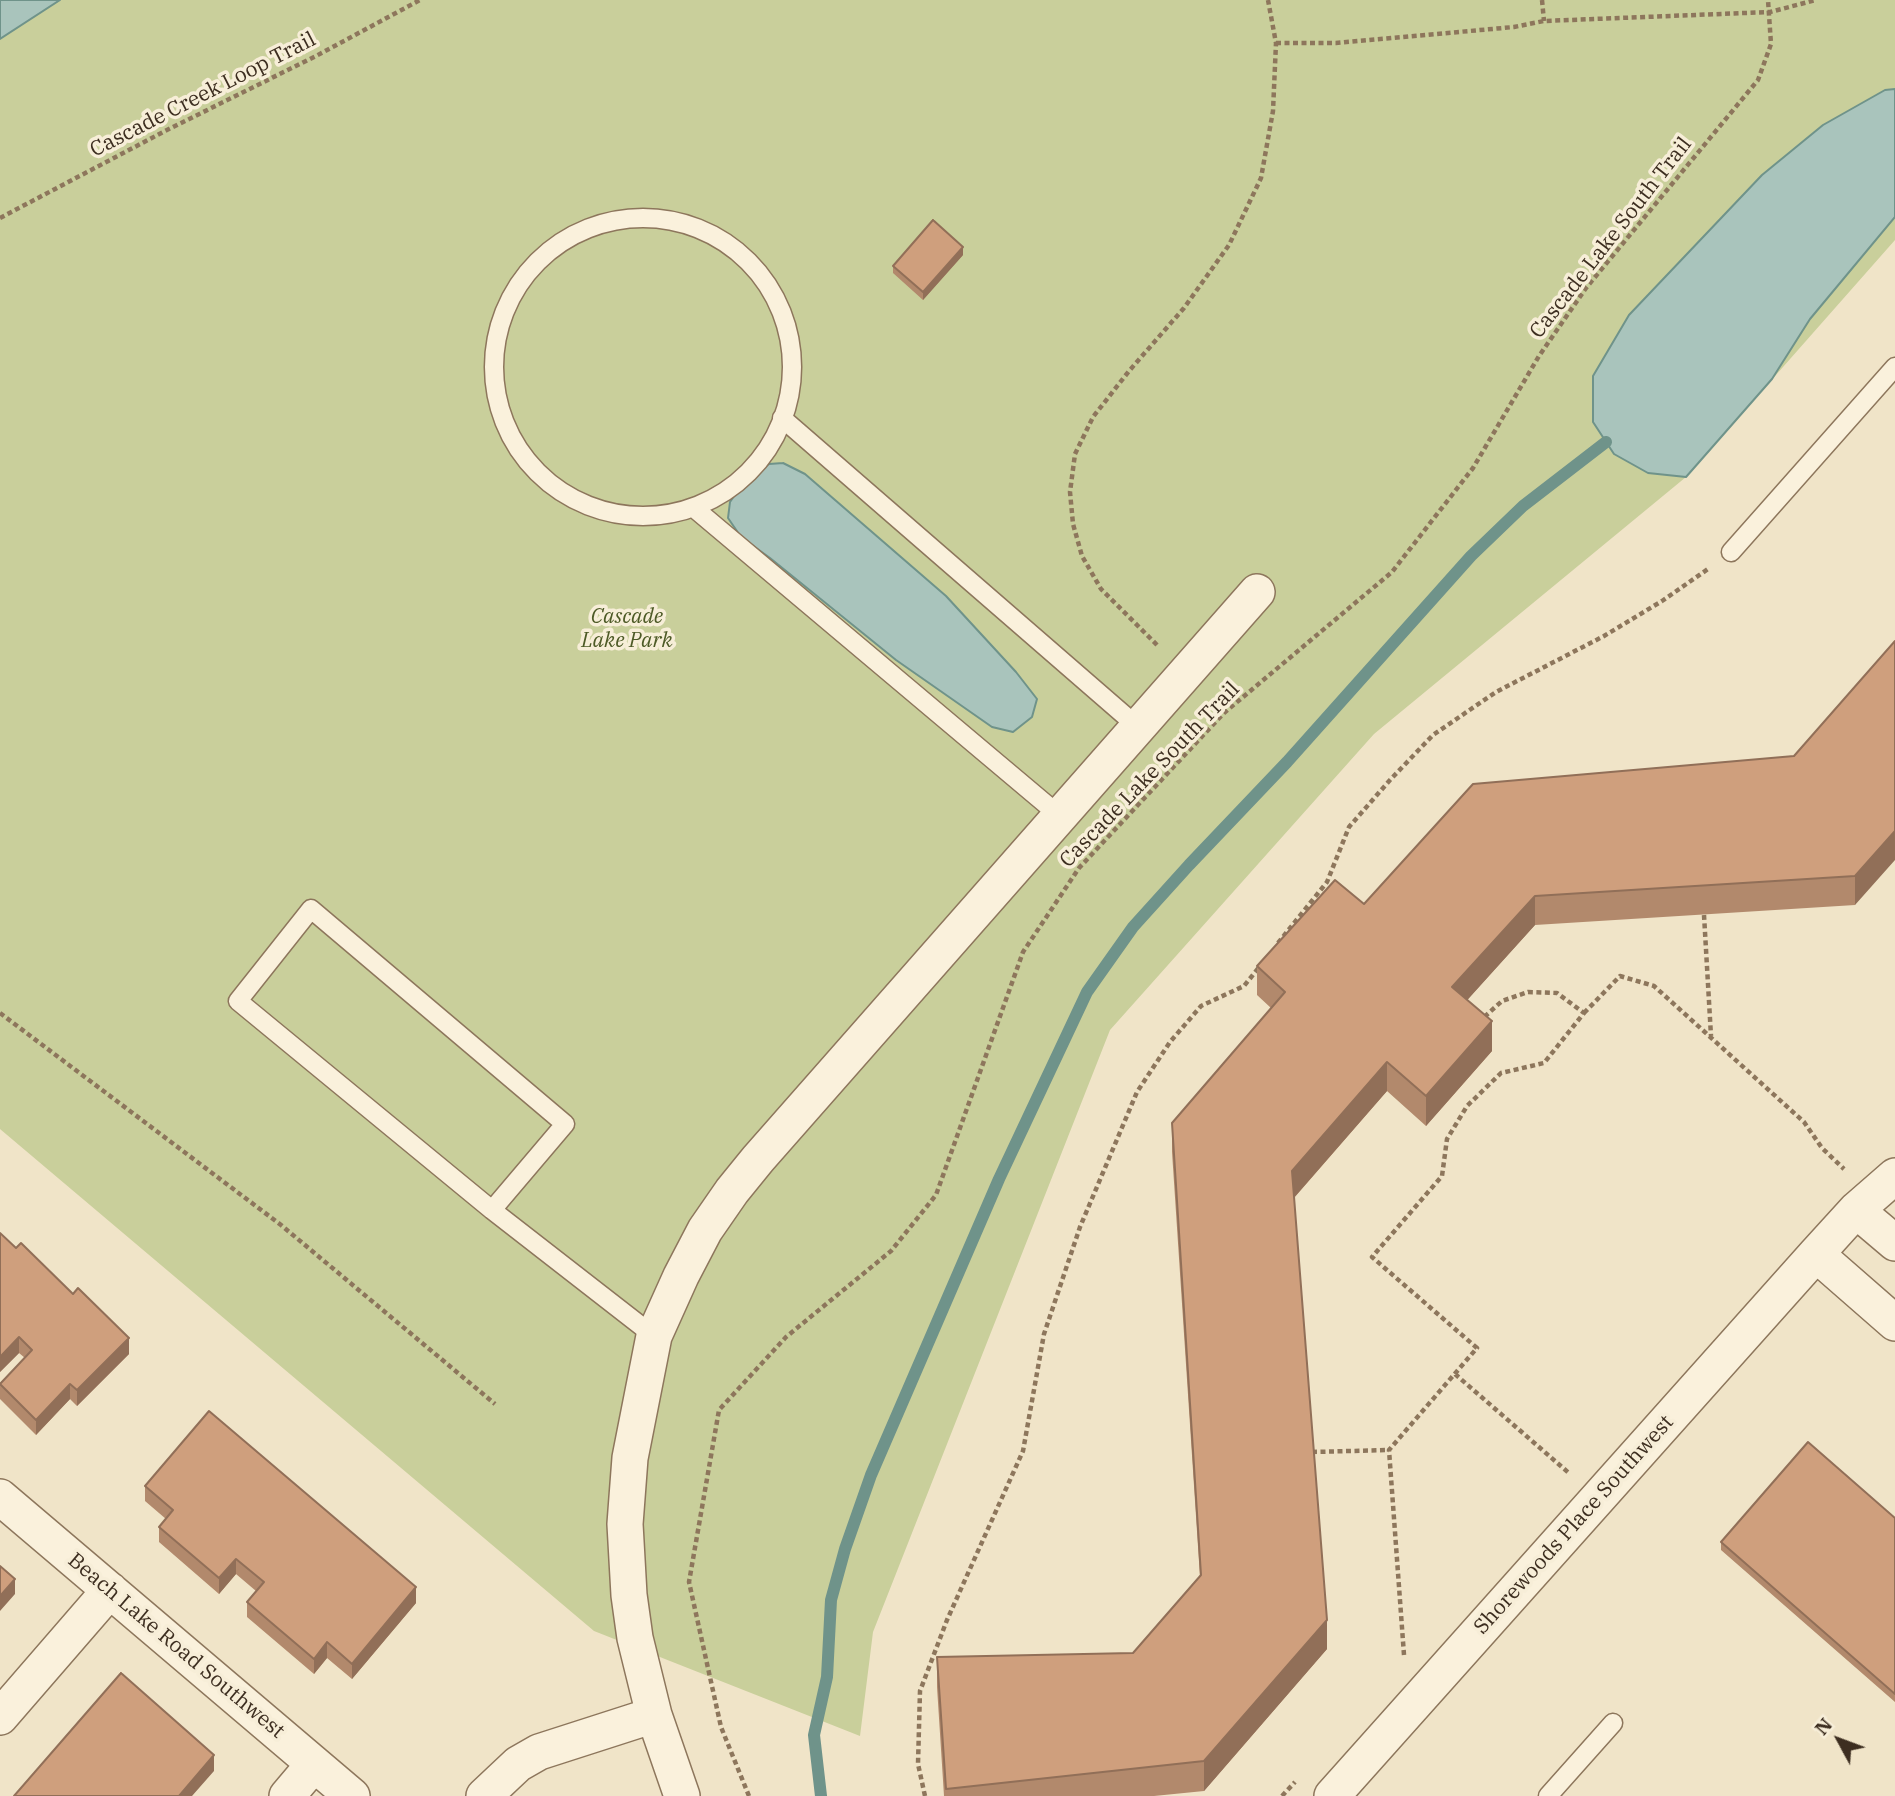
<!DOCTYPE html>
<style>
body{margin:0}
#map{position:relative;width:1895px;height:1796px;overflow:hidden;background:#f0e4c8;font-family:"IBM Plex Serif",serif}
canvas{display:block}
.north{position:absolute;left:1804px;top:1705px;width:70px;height:70px;-webkit-text-stroke:5px #f7eed8;paint-order:stroke;rotate:311deg;font-size:19px;font-weight:700;line-height:28px;text-align:center;color:#3d2e20}
.north::after{content:'';display:block;margin:auto;width:24px;height:32px;background:#3d2e20;clip-path:polygon(50% 0,100% 100%,50% 72%,0 100%)}
</style>
<div id="map">
<canvas width="1895" height="1796"></canvas>
<div class="north">N</div>
</div>
<script>
const ctx = document.querySelector('canvas').getContext('2d');
ctx.lineJoin = 'round';
function paint(path, color) { ctx.fillStyle = color; ctx.fill(path, 'evenodd'); }
const poly = rows => new Path2D(rows.map(r => 'M' + r).join(''));
function stroke(path, color, width, dash) { ctx.strokeStyle = color; ctx.lineWidth = width; ctx.lineCap = dash ? 'butt' : 'round'; ctx.setLineDash(dash || []); ctx.stroke(path); }
function label(font, color, halo, rows, align = 'center') {
  ctx.font = font + ' "IBM Plex Serif",serif'; ctx.lineWidth = 7; ctx.setLineDash([]); ctx.textBaseline = 'middle'; ctx.strokeStyle = halo; ctx.fillStyle = color; for (const [text, x, y, turn = 0] of rows) {
    ctx.save(); ctx.translate(x, y); ctx.rotate((+turn || 0) * Math.PI / 180); ctx.textAlign = isNaN(turn) ? turn : align; if (halo) ctx.strokeText(text, 0, 0); ctx.fillText(text, 0, 0); ctx.restore();
  }
}
paint(poly([
 [0,0,1895,0,1895,240,1686,477,1374,734,1110,1030,873,1632,860,1736,594,1631,0,1129]
]), '#c9cf9b');
const water = poly([
 [0,0,60,0,0,39,0,0],
 [1895,89,1895,217,1810,319,1772,379,1686,477,1648,473,1614,454,1593,422,1593,376,1629,315,1762,175,1823,125,1885,90,1895,89],
 [783,463,805,474,946,596,1016,672,1037,699,1032,717,1013,732,992,727,896,660,770,558,741,537,728,518,730,502,741,486,769,464,783,463]
]);
paint(water, '#a9c4bc');
stroke(water, '#6f938a', 2);
stroke(poly([
 [821,1796,814,1735,827,1677,831,1600,845,1549,871,1475,999,1179,1087,992,1133,927,1189,865,1287,762,1471,556,1523,506,1606,442]
]), '#6f938a', 12);
const service = poly([
 '494 367a149 149 0 1 1 298 0a149 149 0 1 1-298 0Z',
 [782,418,1138,727],
 [694,508,1060,816],
 [1731,552,1895,367],
 [492,1210,565,1124,311,909,238,1001,492,1210,654,1336],
 [1548,1796,1613,1723]
]);
const minor = poly([
 [1856,1210,1895,1243],
 [1816,1254,1895,1323],
 [0,1497,352,1796],
 [0,1717,110,1590],
 [287,1796,314,1764],
 [484,1796,518,1764,539,1752,654,1715],
 [682,1796,654,1715,635,1638,629,1595,625,1524,630,1458,654,1336,681,1276,705,1230,732,1191,758,1159,1257,592],
 [1332,1796,1816,1254,1856,1210,1895,1176]
]);
stroke(service, '#8d765c', 21);
stroke(minor, '#8d765c', 38);
stroke(poly([
 [1542,0,1544,21],
 [1276,43,1336,43,1514,27,1544,21,1770,12,1816,0],
 [0,218,165,131,316,56,420,0],
 [1157,645,1101,589,1082,556,1073,524,1070,492,1075,454,1093,417,1129,371,1184,308,1229,245,1261,178,1273,111,1276,43,1268,0],
 [1213,701,1224,713],
 [1704,915,1711,1036],
 [1278,943,1327,882,1349,827,1390,780,1433,735,1496,692,1604,636,1662,601,1708,569],
 [0,1013,281,1225,495,1404],
 [1584,1013,1620,976,1654,986,1804,1122,1822,1148,1844,1169],
 [1455,1374,1570,1474],
 [1312,1452,1389,1450],
 [1404,1655,1389,1450,1477,1348,1372,1257,1442,1176,1447,1139,1467,1106,1501,1073,1544,1063,1584,1013,1557,993,1528,992,1502,1001,1482,1019],
 [749,1796,721,1727,689,1582,719,1410,786,1337,891,1251,936,1195,1023,952,1079,868,1224,713,1392,572,1473,468,1539,356,1586,288,1758,80,1771,44,1768,0],
 [925,1796,918,1764,920,1691,947,1620,1023,1451,1044,1334,1080,1227,1137,1092,1170,1042,1201,1006,1244,986,1260,966],
 [1282,1796,1295,1782]
]), '#8d765c', 4.5, [5, 3.5]);
stroke(service, '#faf1dc', 18);
stroke(minor, '#faf1dc', 35);
paint(poly([
 [963,255,923,300,893,273,893,266],
 [1895,641,1855,905,1535,925,1467,1000,1492,1051,1426,1126,1387,1091,1294,1198,1327,1649,1204,1791,1154,1796,944,1796,937,1687,937,1657,1133,1653,1200,1577,1172,1152,1172,1123,1271,1008,1257,995,1257,966,1364,904,1794,756],
 [0,1233,129,1354,77,1406,70,1399,36,1435,0,1399,0,1383,25,1358,19,1353,0,1372],
 [145,1486,416,1603,352,1679,327,1658,314,1674,247,1617,247,1602,256,1591,236,1574,219,1594,159,1542,159,1527,166,1519,145,1501],
 [1895,1518,1895,1702,1721,1550,1721,1542]
]), '#b2896c');
paint(poly([
 [963,247,963,255,923,300,923,292],
 [1895,831,1895,860,1855,905,1855,876],
 [1535,896,1535,925,1452,1017,1452,987],
 [1492,1021,1492,1051,1426,1126,1426,1096],
 [1387,1062,1387,1091,1292,1200,1292,1171],
 [19,1337,19,1353,0,1372,0,1357],
 [129,1338,129,1354,77,1406,77,1390],
 [70,1384,70,1399,36,1435,36,1420],
 [236,1559,236,1574,219,1594,219,1578],
 [15,1579,15,1594,0,1611,0,1596],
 [416,1587,416,1603,352,1679,352,1664],
 [1327,1620,1327,1649,1204,1791,1204,1761],
 [327,1642,327,1658,314,1674,314,1659],
 [214,1755,214,1771,192,1796,179,1796]
]), '#916f58');
const building = poly([
 [933,220,963,247,923,292,893,266,933,220],
 [1895,641,1895,831,1855,876,1535,896,1452,987,1492,1021,1426,1096,1387,1062,1292,1171,1327,1620,1204,1761,946,1789,937,1657,1133,1653,1201,1575,1172,1123,1285,992,1257,966,1335,880,1364,904,1473,784,1794,756,1895,641],
 [0,1233,16,1248,21,1243,73,1294,78,1288,129,1338,77,1390,70,1384,36,1420,0,1384,32,1350,19,1337,0,1357,0,1233],
 [209,1411,416,1587,352,1664,327,1642,314,1659,247,1602,264,1582,236,1559,219,1578,159,1527,173,1510,145,1486,209,1411],
 [1808,1442,1895,1518,1895,1694,1721,1542,1808,1442],
 [0,1566,15,1579,0,1596,0,1566],
 [121,1673,214,1755,179,1796,14,1796,121,1673]
]);
paint(building, '#cf9f7d');
stroke(building, '#916f58', 2);
label('21px', '#3d2e20', '#f7eed8', [
 ["Cascade Creek Loop Trail",203,95,-27],
 ["Cascade Lake South Trail",1611,238,-52],
 ["Cascade Lake South Trail",1150,775,-46],
 ["Shorewoods Place Southwest",1574,1525,-48],
 ["Beach Lake Road Southwest",176,1646,40]
]);
label('italic 21px', '#4d5a26', '#f7eed8', [
 ["Cascade",627,617],
 ["Lake Park",627,641]
]);
</script>
